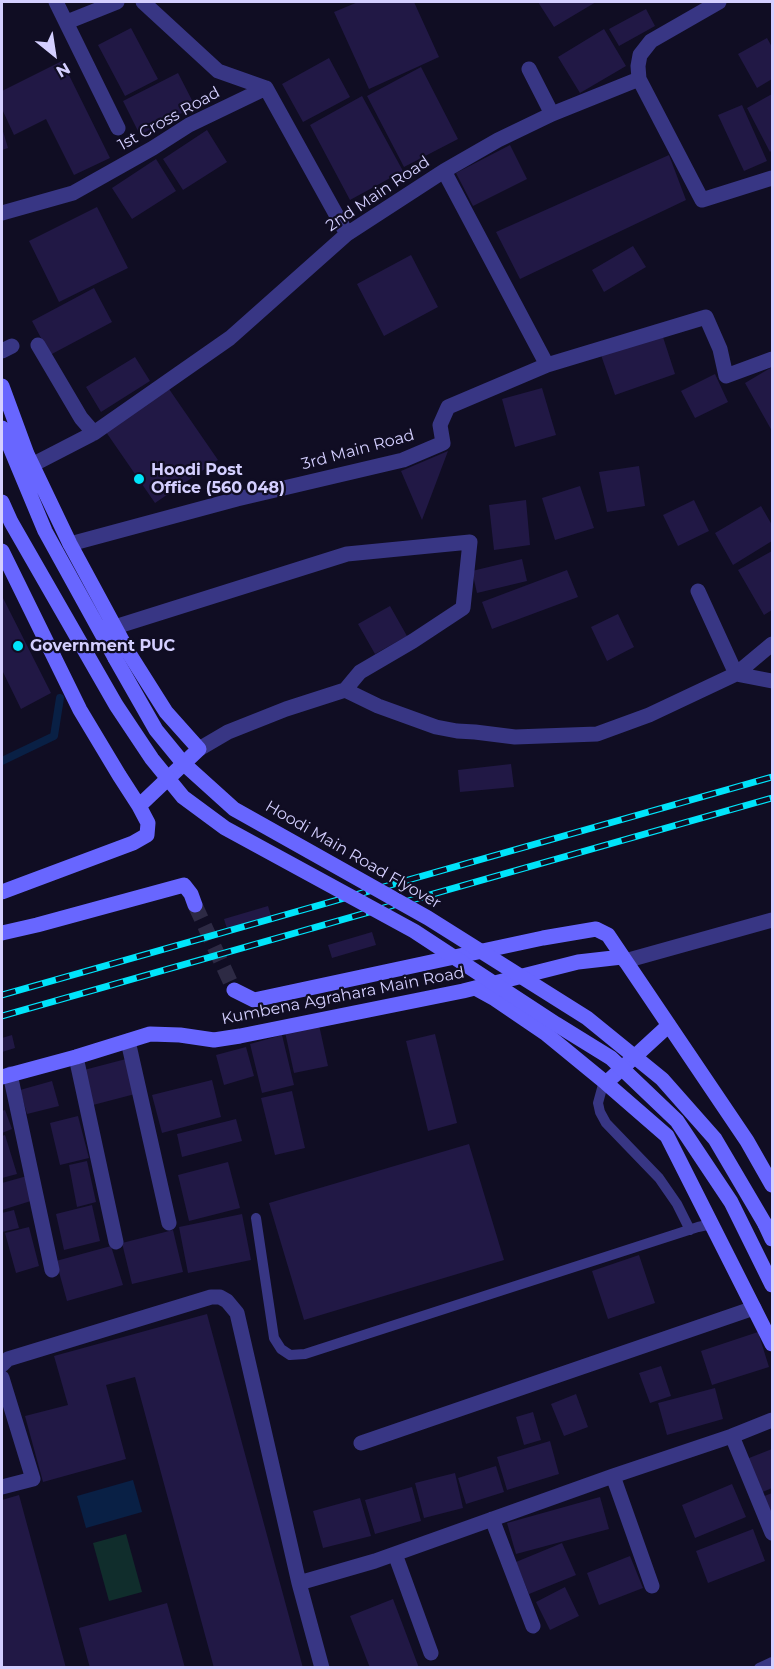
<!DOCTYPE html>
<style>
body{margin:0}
#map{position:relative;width:774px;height:1669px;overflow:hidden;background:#100d23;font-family:Montserrat,sans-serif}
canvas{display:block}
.frame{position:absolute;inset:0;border:3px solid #d4cfff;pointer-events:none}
.north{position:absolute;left:24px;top:24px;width:60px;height:60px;-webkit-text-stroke:4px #100d23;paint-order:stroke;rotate:150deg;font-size:16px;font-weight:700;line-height:24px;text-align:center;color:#d4cfff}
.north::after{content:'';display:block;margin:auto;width:21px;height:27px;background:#d4cfff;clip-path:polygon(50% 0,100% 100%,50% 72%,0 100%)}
</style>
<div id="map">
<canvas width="774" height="1669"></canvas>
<div class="frame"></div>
<div class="north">N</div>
</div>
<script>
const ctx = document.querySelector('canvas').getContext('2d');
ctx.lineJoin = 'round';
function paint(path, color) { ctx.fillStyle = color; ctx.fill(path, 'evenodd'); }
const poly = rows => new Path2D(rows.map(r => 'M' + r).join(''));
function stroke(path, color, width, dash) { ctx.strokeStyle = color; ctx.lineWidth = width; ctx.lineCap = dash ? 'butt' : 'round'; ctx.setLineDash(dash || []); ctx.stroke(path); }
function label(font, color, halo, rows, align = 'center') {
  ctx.font = font + ' Montserrat,sans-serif'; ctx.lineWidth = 4.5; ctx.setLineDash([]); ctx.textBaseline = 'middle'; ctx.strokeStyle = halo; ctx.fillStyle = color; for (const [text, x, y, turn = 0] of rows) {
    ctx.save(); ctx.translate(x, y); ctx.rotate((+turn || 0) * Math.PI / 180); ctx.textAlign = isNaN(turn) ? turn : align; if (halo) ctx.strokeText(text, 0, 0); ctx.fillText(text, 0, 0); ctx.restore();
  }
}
paint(poly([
 [126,1534,142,1592,109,1601,93,1543]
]), '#102d2c');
paint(poly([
 [133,1480,142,1512,86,1528,77,1496]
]), '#092045');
stroke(poly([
 [2,761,54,736,60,698]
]), '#092045', 8);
paint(poly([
 [358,2,414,2,439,57,369,89,334,12],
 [538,2,596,2,554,27],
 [646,9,655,26,619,46,609,29],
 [131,28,158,79,125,96,98,45],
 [604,29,626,66,580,93,558,57],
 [767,38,772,47,772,79,757,88,738,54],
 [329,58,350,97,303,122,282,84],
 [62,61,110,158,74,175,46,119,14,135,2,109,2,91],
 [421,67,458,139,404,167,367,96],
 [178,73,195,106,140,135,123,101],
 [772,94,772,150,770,152,747,108],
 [362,96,403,171,350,200,310,125],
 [742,105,767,161,744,171,718,115],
 [2,128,8,148,2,150],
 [207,130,227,162,183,190,163,159],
 [510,145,527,179,473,206,456,173],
 [669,155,686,200,520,279,496,232],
 [156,159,176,191,132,219,112,188],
 [97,207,128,268,59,302,29,241],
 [633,246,646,267,604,292,592,270],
 [411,255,438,307,384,336,357,284],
 [94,288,112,322,50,355,32,321],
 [662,334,675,374,615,395,601,355],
 [135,357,150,381,101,412,86,387],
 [772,367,772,431,745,383],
 [715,374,728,402,695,418,681,391],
 [542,388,556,435,515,447,502,399],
 [169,389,218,460,155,503,106,432],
 [448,451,422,520,401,471],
 [639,466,645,506,607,512,599,472],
 [580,486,594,528,555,540,542,498],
 [526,500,530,545,494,550,489,505],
 [694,500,709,531,678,546,663,515],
 [761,506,772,525,772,541,733,565,715,533],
 [772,551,772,610,764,615,738,570],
 [522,559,527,581,477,593,472,571],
 [567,570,578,597,492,629,482,602],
 [2,596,51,693,21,709,2,670],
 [390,606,407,636,375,654,358,624],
 [618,614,634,647,607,661,591,627],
 [511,764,514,787,460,792,458,770],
 [268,906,272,919,228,932,224,919],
 [372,932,376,945,332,958,328,945],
 [319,1025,328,1066,294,1073,285,1032],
 [435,1034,457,1123,428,1131,406,1041],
 [12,1035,15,1048,2,1052,2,1038],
 [282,1035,294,1085,262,1093,250,1044],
 [246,1047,254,1076,224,1085,216,1055],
 [126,1059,135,1094,93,1105,84,1070],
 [212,1080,221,1117,162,1133,152,1095],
 [52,1081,59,1106,27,1114,20,1090],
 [292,1091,305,1148,275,1155,261,1098],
 [5,1110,12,1129,2,1133,2,1111],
 [78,1116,89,1158,60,1165,50,1123],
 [236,1119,242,1141,182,1157,177,1134],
 [5,1135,17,1174,2,1178,2,1136],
 [469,1144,504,1260,304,1320,269,1203],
 [87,1161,96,1202,77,1207,69,1165],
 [228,1162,240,1208,189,1221,178,1175],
 [27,1176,34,1200,2,1210,2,1183],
 [92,1205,100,1241,64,1250,56,1214],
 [14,1210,19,1228,2,1232,2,1213],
 [242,1214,251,1260,188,1273,179,1227],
 [29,1227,39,1266,16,1273,5,1233],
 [173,1230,183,1272,132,1284,122,1243],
 [111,1246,123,1285,67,1301,56,1261],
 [639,1255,655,1303,608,1319,592,1271],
 [207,1314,303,1668,214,1668,135,1377,106,1385,126,1459,43,1482,25,1416,68,1405,54,1356],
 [758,1332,769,1367,712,1385,701,1351],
 [661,1366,671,1396,650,1403,639,1373],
 [715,1388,723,1419,667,1435,658,1403],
 [576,1394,588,1427,564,1436,551,1404],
 [533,1412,541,1440,524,1445,516,1417],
 [550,1441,559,1474,507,1490,497,1457],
 [772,1449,772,1488,758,1494,744,1460],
 [496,1466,504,1492,466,1504,458,1478],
 [455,1473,463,1508,424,1518,415,1483],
 [732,1484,746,1517,695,1538,682,1505],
 [412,1487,421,1521,375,1534,365,1500],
 [772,1493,772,1521,762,1497],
 [19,1495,66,1668,2,1668,2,1500],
 [600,1497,609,1529,516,1554,507,1523],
 [360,1498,371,1536,323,1548,313,1511],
 [753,1529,765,1561,708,1583,696,1551],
 [562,1543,576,1575,529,1594,516,1562],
 [630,1556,643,1588,599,1605,587,1573],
 [565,1587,579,1616,550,1630,536,1602],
 [393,1599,419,1668,370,1668,350,1616],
 [167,1603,185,1668,90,1668,79,1628]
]), '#211845');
stroke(poly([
 [195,905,234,990]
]), '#2d2a44', 15, [15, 8]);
stroke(poly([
 [604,1081,598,1103,600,1112,606,1123,659,1178,677,1204,690,1230],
 [256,1218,274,1338,281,1349,290,1355,305,1354,698,1227,712,1224],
 [759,1668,772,1662]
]), '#383684', 10);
stroke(poly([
 [56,2,118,128],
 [143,2,218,71,266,88],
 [67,22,117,2],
 [529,69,552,114],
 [639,79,702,200,772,178],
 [444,171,547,365],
 [2,213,73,193,153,148,189,125,266,88,347,234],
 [38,345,81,418,94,433],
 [2,351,12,346],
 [32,465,94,433,230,338,347,234,444,171,498,140,552,114,639,79,638,66,640,55,651,41,719,2],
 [70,544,237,499,403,460,443,443,440,425,448,407,547,365,706,317,720,349,726,376,772,359],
 [698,591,736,674,772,681],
 [115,627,347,554,470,542,463,608,413,641,360,672,345,690],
 [199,749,228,732,286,709,345,690,378,706,436,727,457,731,475,732,515,737,597,734,649,715,736,674,772,644],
 [625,961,772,920],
 [128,1041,169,1223],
 [76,1057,116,1242],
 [10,1074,52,1270],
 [2,1365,8,1359,211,1297,220,1297,227,1301,237,1313,299,1583],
 [2,1378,33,1479,2,1487],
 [732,1436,772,1533],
 [361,1443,754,1308],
 [613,1476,652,1586],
 [492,1519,533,1626],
 [395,1554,431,1653],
 [322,1668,299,1583,375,1561,613,1476,732,1436,772,1420]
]), '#383684', 15);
stroke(poly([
 [2,386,27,454,70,544,130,655,166,712,199,749,139,806],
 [2,428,45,531,115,658],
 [2,551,80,710,119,775,139,806,148,823,147,835,133,843,2,892],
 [2,933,37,925,184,885,191,894,195,905],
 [475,988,495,999,545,1033,606,1083,667,1136,772,1344],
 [234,990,254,1000,543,938,596,929,608,935,747,1141,772,1185],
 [2,1077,76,1057,150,1034,180,1035,214,1040,240,1036,463,991,578,962,622,957],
 [606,1083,669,1025],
 [765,1224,772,1239]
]), '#6866ff', 15);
const rail = poly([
 [2,995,772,777],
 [2,1016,772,798]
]);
stroke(rail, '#00e4fa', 7);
stroke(rail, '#100d23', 4.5, [14]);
stroke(poly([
 [2,502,11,522,116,705,152,759,183,797,225,828,414,931,556,1024,611,1058,677,1121,731,1202,772,1285],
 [115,658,156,730,183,763,234,809,428,918,587,1018,662,1079,715,1139,765,1224]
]), '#6866ff', 15);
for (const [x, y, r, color] of [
 [139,479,6,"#00e4fa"],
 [18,646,6,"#00e4fa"]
]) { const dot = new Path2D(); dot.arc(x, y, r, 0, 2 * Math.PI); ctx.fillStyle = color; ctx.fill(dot); stroke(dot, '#100d23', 2); }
label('16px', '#d4cfff', '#100d23', [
 ["1st Cross Road",169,119,-29],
 ["2nd Main Road",378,194,-34],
 ["3rd Main Road",358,450,-15],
 ["Hoodi Main Road Flyover",353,855,30],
 ["Kumbena Agrahara Main Road",343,996,-11]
]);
label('bold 16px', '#d4cfff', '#100d23', [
 ["Hoodi Post",151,470],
 ["Office (560 048)",151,488],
 ["Government PUC",30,646]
], 'left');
</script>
